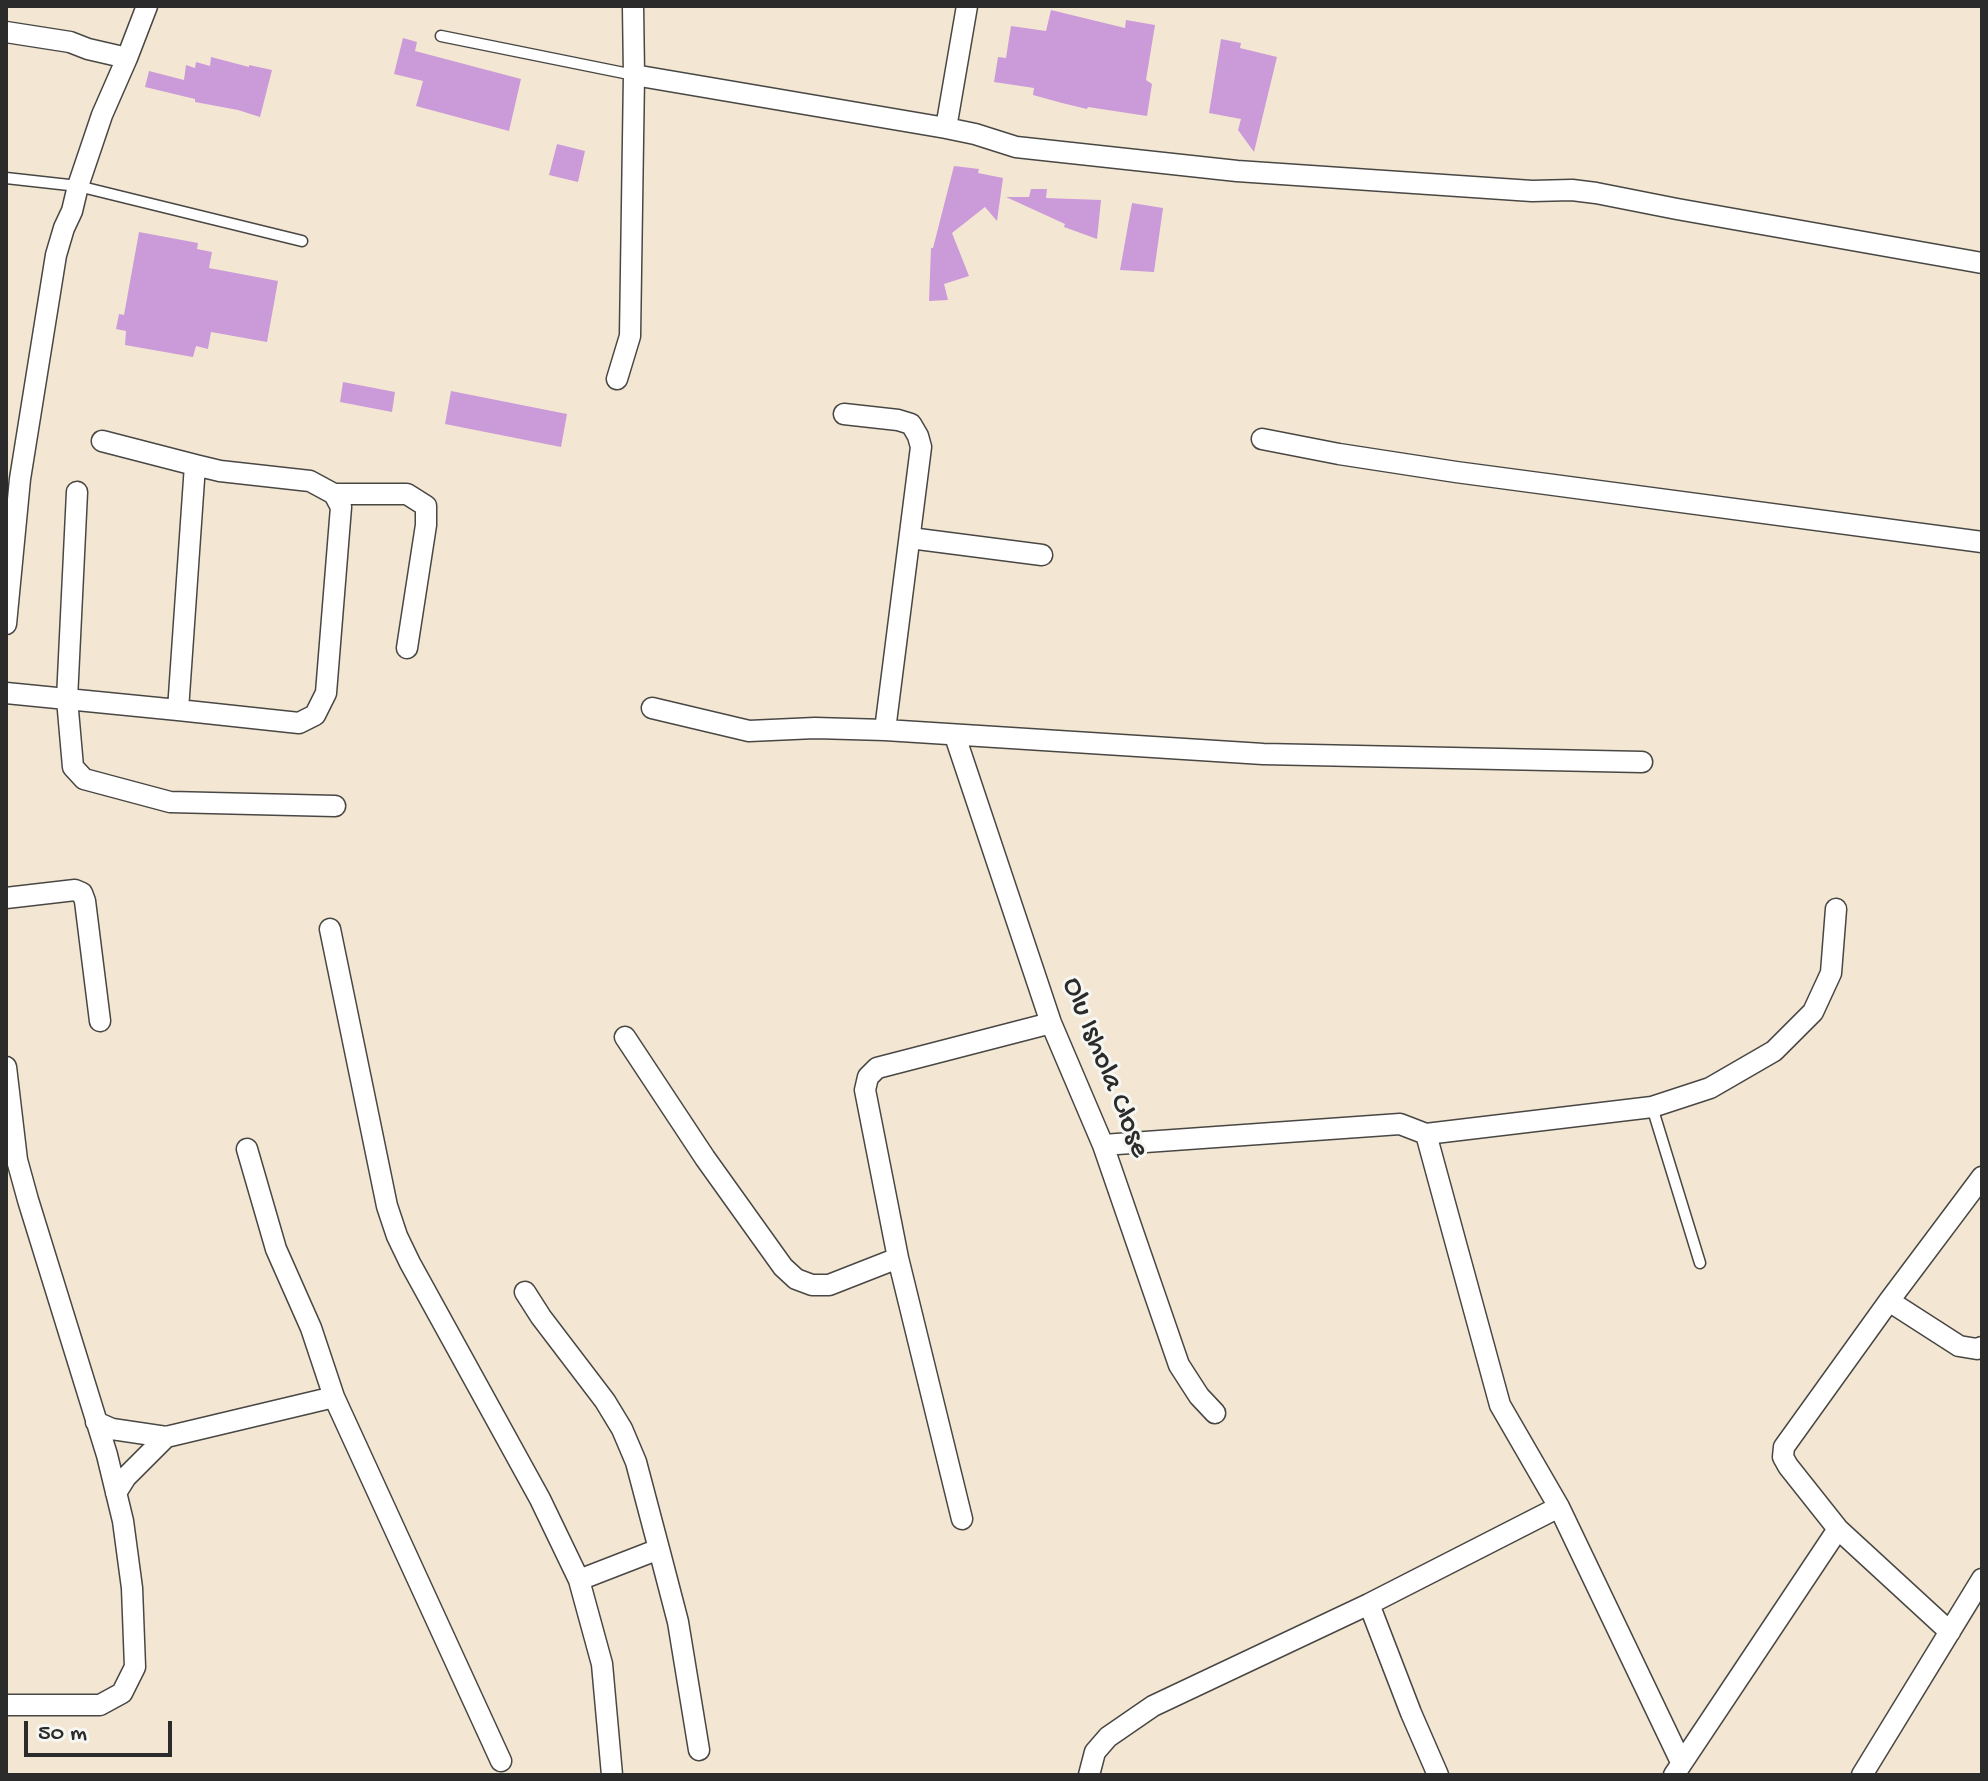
<!DOCTYPE html>
<style>
body{margin:0}
#map{position:relative;width:1988px;height:1781px;overflow:hidden;background:#f3e7d3;font-family:"Gochi Hand",sans-serif}
canvas{display:block}
.frame{position:absolute;inset:0;border:8px solid #2b2b2b;pointer-events:none}
.scale{position:absolute;left:24px;top:1721px;width:148px;height:36px;box-sizing:border-box;border:4px solid #2b2b2b;border-top:0;padding-left:10px;font-size:24px;line-height:28px;white-space:nowrap;color:#2b2b2b;-webkit-text-stroke:6px #f6f6f2;paint-order:stroke}
</style>
<div id="map">
<canvas width="1988" height="1781"></canvas>
<div class="frame"></div>
<div class="scale">50 m</div>
</div>
<script>
const ctx = document.querySelector('canvas').getContext('2d');
ctx.lineJoin = 'round';
function paint(path, color) { ctx.fillStyle = color; ctx.fill(path, 'evenodd'); }
const poly = rows => new Path2D(rows.map(r => 'M' + r).join(''));
function stroke(path, color, width, dash) { ctx.strokeStyle = color; ctx.lineWidth = width; ctx.lineCap = dash ? 'butt' : 'round'; ctx.setLineDash(dash || []); ctx.stroke(path); }
function label(font, color, halo, rows, align = 'center') {
  ctx.font = font + ' "Gochi Hand",sans-serif'; ctx.lineWidth = 6; ctx.setLineDash([]); ctx.textBaseline = 'middle'; ctx.strokeStyle = halo; ctx.fillStyle = color; for (const [text, x, y, turn = 0] of rows) {
    ctx.save(); ctx.translate(x, y); ctx.rotate((+turn || 0) * Math.PI / 180); ctx.textAlign = isNaN(turn) ? turn : align; if (halo) ctx.strokeText(text, 0, 0); ctx.fillText(text, 0, 0); ctx.restore();
  }
}
paint(poly([
 [1051,10,1125,28,1126,20,1155,25,1146,80,1152,84,1147,116,1088,107,1087,109,1062,103,1033,95,1034,88,994,82,998,57,1006,58,1011,26,1046,31],
 [403,38,417,42,415,51,521,79,509,131,416,106,423,81,394,74],
 [1221,39,1241,43,1240,48,1277,57,1254,152,1238,130,1241,119,1209,113],
 [211,57,249,67,249,65,272,70,260,117,238,110,195,102,195,99,145,87,149,71,184,80,186,65,195,68,196,62,210,66],
 [557,144,585,151,578,182,549,175],
 [954,166,979,169,978,173,1003,178,997,221,985,207,952,233,969,276,944,284,948,300,929,301,931,248,933,248],
 [1031,189,1047,189,1046,198,1101,200,1097,239,1064,227,1065,224,1006,197,1029,197],
 [1132,203,1163,208,1154,272,1120,270],
 [139,232,198,243,197,249,212,252,209,268,278,281,267,342,211,332,208,349,196,346,193,357,125,345,126,331,116,329,119,314,124,315],
 [343,382,395,392,392,412,340,402],
 [451,391,567,414,561,447,445,424]
]), '#cb9ad9');
const service = poly([
 [441,36,634,75],
 [6,178,78,186,302,241],
 [1652,1107,1700,1263]
]);
const minor = poly([
 [967,6,946,128,975,134,1016,147,1237,171,1532,191,1572,190,1596,193,1677,209,1982,263],
 [6,32,70,42,88,49,127,58],
 [634,75,946,128],
 [617,379,630,336,634,75,633,6],
 [844,414,898,420,911,424,918,436,921,447,885,730],
 [1262,439,1339,454,1456,472,1982,542],
 [102,441,195,465],
 [77,492,67,699,73,767,84,779,170,802,335,806],
 [334,494,407,494,426,506,426,525,407,648],
 [910,538,1042,555],
 [6,624,20,479,56,255,64,228,72,211,78,186,102,115,127,58,147,6],
 [6,693,178,710,299,723,315,715,326,693,341,507,334,494,310,481,220,471,195,465,178,710],
 [652,708,749,731,815,728,885,730,1263,754,1642,762],
 [955,736,1051,1023,1103,1145,1179,1365,1199,1396,1215,1413],
 [6,898,75,890,82,893,85,901,100,1021],
 [330,929,387,1206,397,1236,410,1263,540,1499,579,1580,602,1664,612,1775],
 [625,1037,705,1158,783,1267,796,1279,812,1285,829,1285,898,1258],
 [6,1067,17,1160,28,1200,107,1455,123,1521,132,1588,135,1667,122,1693,100,1705,6,1705],
 [1426,1134,1500,1405,1559,1507,1681,1762],
 [1103,1145,1400,1124,1426,1134,1652,1107,1710,1088,1774,1051,1813,1012,1831,973,1836,909],
 [247,1149,276,1249,311,1328,334,1397,501,1761],
 [525,1292,541,1317,605,1401,622,1429,636,1462,659,1549,579,1580],
 [1889,1301,1959,1346,1977,1349,1982,1347],
 [96,1422,112,1429,166,1437,334,1397],
 [116,1493,126,1477,166,1437],
 [962,1519,898,1258,865,1090,868,1077,877,1068,1051,1023],
 [659,1549,678,1622,699,1750],
 [1369,1604,1411,1713,1438,1775],
 [1950,1632,1838,1529,1788,1466,1783,1457,1784,1447,1889,1301,1982,1177],
 [1089,1775,1095,1752,1108,1737,1153,1706,1369,1604,1559,1507],
 [1674,1775,1838,1529],
 [1862,1775,1982,1579]
]);
stroke(service, '#494744', 13);
stroke(minor, '#494744', 23);
stroke(service, '#fff', 10);
stroke(minor, '#fff', 20);
label('30px', '#2b2b2b', '#f6f6f2', [
 ["Olu Ishola Close",1104,1068,68]
]);
</script>
